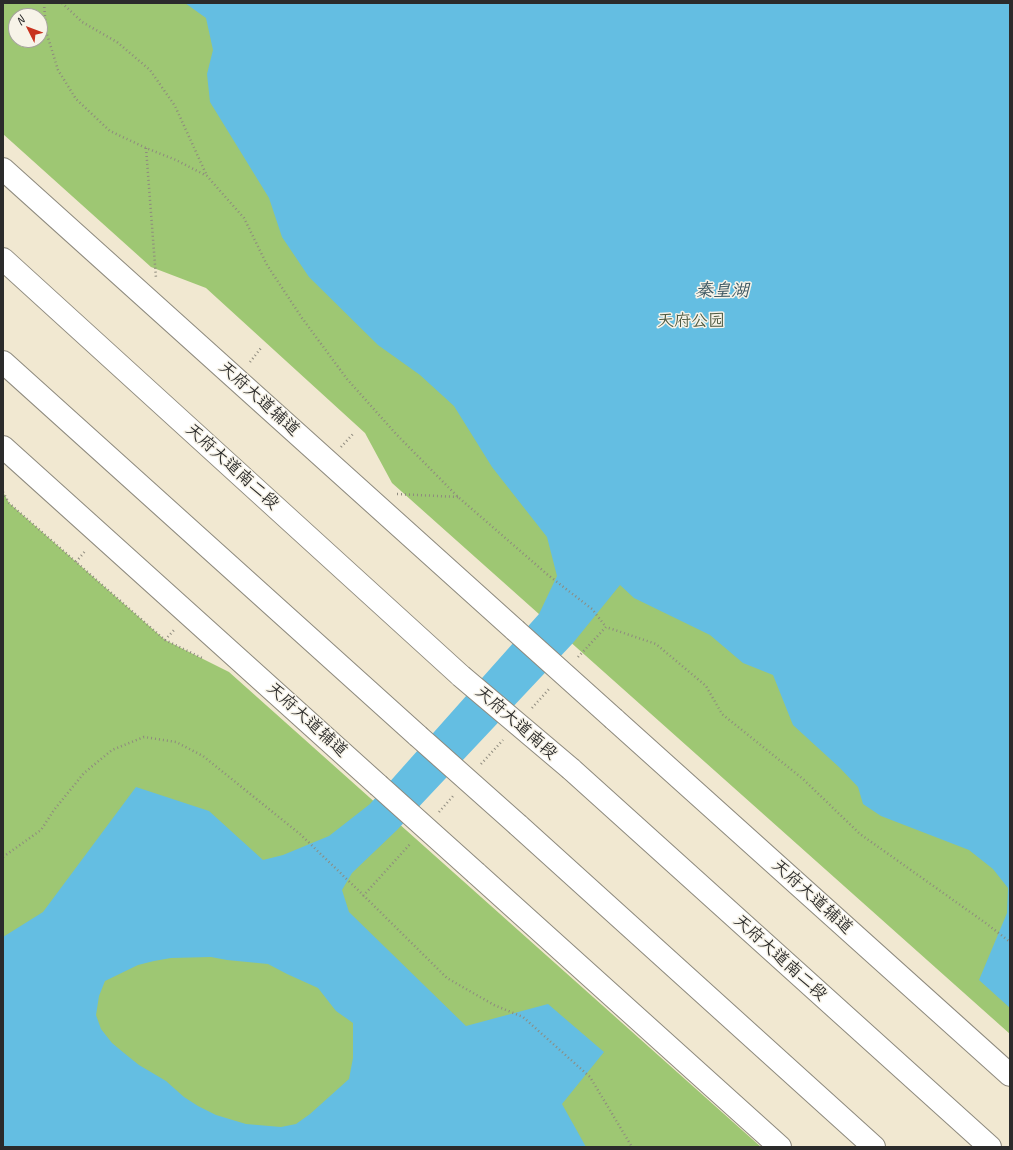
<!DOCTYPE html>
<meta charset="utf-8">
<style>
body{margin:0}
#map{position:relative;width:1013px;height:1150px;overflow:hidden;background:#f1e8d1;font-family:Caveat,sans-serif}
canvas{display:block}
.frame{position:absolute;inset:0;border:4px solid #2b2b2b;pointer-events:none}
.north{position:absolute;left:8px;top:8px;width:40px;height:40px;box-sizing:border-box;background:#f7f3e8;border:1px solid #a5a39c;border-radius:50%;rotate:312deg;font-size:11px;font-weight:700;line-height:16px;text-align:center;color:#2b2b2b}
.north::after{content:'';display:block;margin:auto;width:14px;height:18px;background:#c8321e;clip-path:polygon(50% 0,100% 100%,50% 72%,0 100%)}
</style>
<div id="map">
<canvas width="1013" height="1150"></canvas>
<div class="frame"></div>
<div class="north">N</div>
</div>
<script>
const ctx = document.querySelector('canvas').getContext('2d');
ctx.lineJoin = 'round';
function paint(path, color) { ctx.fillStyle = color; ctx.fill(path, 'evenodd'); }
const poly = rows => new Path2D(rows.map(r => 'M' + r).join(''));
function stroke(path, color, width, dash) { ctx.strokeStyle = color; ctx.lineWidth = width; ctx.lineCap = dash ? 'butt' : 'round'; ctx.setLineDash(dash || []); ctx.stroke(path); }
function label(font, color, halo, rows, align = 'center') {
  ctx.font = font + ' Caveat,"LXGW WenKai TC",sans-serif'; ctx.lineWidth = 3; ctx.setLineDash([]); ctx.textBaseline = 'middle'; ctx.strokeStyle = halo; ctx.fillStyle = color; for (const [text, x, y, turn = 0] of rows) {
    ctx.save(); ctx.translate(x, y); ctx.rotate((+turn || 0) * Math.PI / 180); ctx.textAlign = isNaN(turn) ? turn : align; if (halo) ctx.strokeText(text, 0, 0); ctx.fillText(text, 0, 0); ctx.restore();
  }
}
paint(poly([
 [3,3,1010,3,1010,1034,392,483,365,433,206,288,151,267,3,134],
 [16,16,40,16,40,40,16,40],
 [3,492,9,503,165,640,229,672,761,1147,3,1147]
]), '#9ec773');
paint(poly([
 [185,3,1010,3,1010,1008,979,980,1007,913,1008,888,993,869,969,850,881,816,863,804,858,787,840,768,793,725,773,675,743,663,710,635,634,598,620,585,573,643,397,830,352,873,342,890,349,912,466,1026,548,1004,604,1052,562,1104,586,1147,3,1147,3,937,43,912,136,787,209,811,263,860,283,855,329,836,370,804,539,614,557,576,547,537,492,467,454,406,420,375,378,345,309,277,282,237,269,198,210,102,207,74,213,50,206,18],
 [211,957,227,960,268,964,287,974,318,988,336,1011,353,1023,353,1058,349,1079,310,1114,296,1124,281,1127,246,1124,216,1115,198,1106,184,1097,166,1081,139,1065,124,1053,112,1043,101,1029,96,1015,99,996,105,981,138,965,154,961,171,958]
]), '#64bee2');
const tertiary = poly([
 [3,169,515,630],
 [3,447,378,785],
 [614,719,1010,1075],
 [476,873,780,1147]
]);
const trunk = poly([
 [3,259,461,676],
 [3,362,418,736],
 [571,769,990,1147],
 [518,825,874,1147]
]);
stroke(tertiary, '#8e8a7e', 24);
stroke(trunk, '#8e8a7e', 24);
stroke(poly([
 [44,3,46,31,58,70,76,99,110,131,146,148,176,160,207,176,244,218,267,265,302,318,347,379,397,435,458,497,548,575,592,609,606,627],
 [62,3,82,22,117,42,150,70,175,106,207,176],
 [146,148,156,278],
 [250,362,261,348],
 [341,447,353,434],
 [3,492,9,503,165,640,204,659],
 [397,494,458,497],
 [76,562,86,550],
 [165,640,174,630],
 [578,657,606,627,656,644,706,686,722,714,803,779,860,834,987,924,1010,942],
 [532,708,549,689],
 [481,764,503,740],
 [439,812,454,795],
 [3,857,41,830,54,810,84,773,112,750,144,737,176,742,203,756,300,834,356,888,447,978,494,1005,523,1017,590,1077,632,1147],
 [363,896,411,843]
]), '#8e8a7e', 2.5, [1, 3]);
stroke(tertiary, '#fff', 22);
stroke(trunk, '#fff', 22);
const tertiaryBridge = poly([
 [515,630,614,719],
 [378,785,476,873]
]);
const trunkBridge = poly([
 [461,676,571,769],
 [418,736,518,825]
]);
stroke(tertiaryBridge, '#8e8a7e', 24, []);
stroke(trunkBridge, '#8e8a7e', 24, []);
stroke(tertiaryBridge, '#fff', 22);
stroke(trunkBridge, '#fff', 22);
label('17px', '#4e5a41', '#f7f3e8', [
 ["天府公园",691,322]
]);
label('17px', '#2b2b2b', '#f7f3e8', [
 ["天府大道辅道",259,399,42],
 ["天府大道南二段",232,467,42],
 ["天府大道辅道",307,720,42],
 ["天府大道南段",516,723,41],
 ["天府大道辅道",812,897,42],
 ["天府大道南二段",780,958,42]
]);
label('italic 18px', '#3c5762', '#f7f3e8', [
 ["秦皇湖",722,291]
]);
</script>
